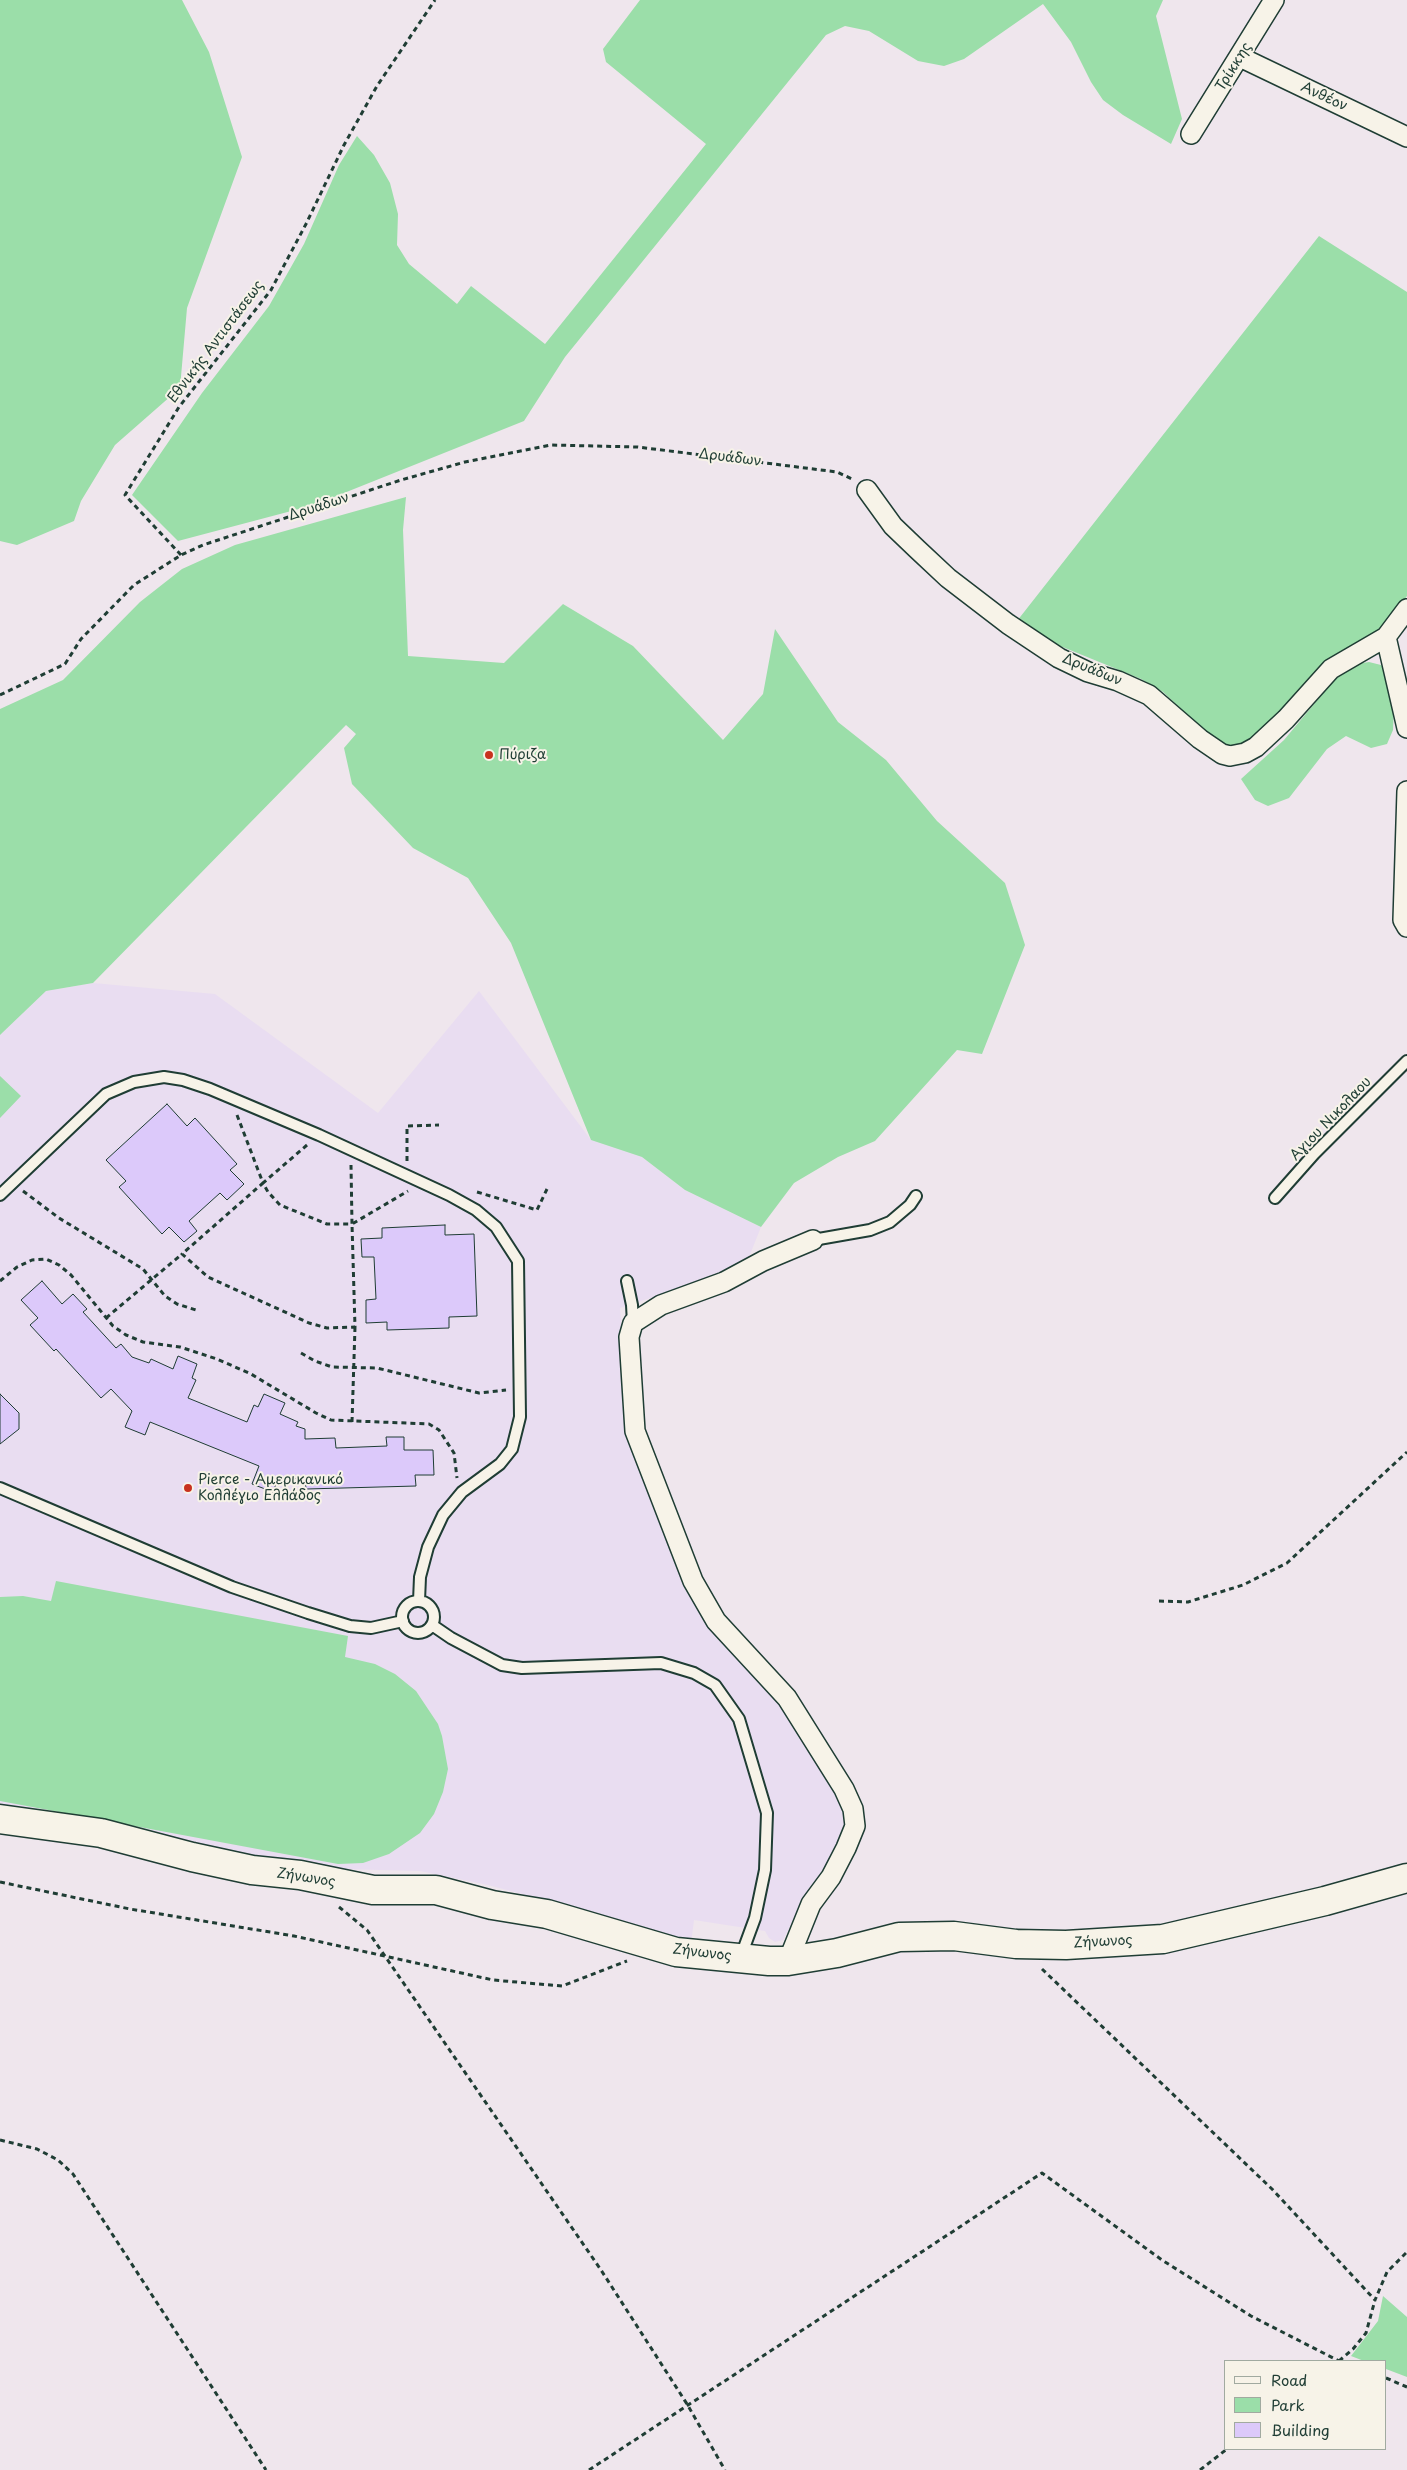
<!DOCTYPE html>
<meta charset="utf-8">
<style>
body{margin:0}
#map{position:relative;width:1407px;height:2470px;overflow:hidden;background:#efe6ed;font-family:"Playpen Sans",sans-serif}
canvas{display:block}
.legend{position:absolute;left:1224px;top:2360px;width:162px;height:90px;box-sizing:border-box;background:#f7f3e8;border:1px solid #a1aaa0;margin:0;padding:6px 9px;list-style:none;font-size:15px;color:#1f3d34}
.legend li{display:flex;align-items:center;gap:10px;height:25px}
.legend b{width:25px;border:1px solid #a1aaa0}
</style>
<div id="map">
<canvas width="1407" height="2470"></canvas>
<ul class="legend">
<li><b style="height:6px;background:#f7f3e8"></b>Road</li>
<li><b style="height:14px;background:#9bdea9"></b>Park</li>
<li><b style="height:14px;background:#dcc9fa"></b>Building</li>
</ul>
</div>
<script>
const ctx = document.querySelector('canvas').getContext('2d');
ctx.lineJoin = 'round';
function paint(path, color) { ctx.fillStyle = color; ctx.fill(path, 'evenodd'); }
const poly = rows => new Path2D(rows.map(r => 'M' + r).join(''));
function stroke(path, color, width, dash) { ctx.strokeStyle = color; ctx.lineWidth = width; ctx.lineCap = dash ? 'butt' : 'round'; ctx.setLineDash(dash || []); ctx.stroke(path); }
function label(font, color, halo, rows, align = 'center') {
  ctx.font = font + ' "Playpen Sans",sans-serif'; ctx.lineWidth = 4; ctx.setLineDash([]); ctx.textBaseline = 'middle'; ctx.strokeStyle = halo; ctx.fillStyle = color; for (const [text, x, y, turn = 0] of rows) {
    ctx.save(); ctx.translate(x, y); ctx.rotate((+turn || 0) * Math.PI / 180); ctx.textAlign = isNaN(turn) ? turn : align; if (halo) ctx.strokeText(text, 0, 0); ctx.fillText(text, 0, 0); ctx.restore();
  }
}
paint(poly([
 [93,983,215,994,378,1113,479,991,591,1140,642,1157,685,1190,761,1227,749,1257,738,1264,714,1277,620,1308,629,1433,694,1598,777,1698,844,1809,845,1830,828,1866,810,1887,783,1940,775,1942,769,1938,765,1931,694,1920,691,1944,616,1919,488,1885,420,1871,339,1869,264,1863,0,1808,0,1035,46,991]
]), '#e9ddf1');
paint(poly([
 [0,0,182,0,209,52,242,157,187,308,180,388,115,445,81,501,74,521,17,545,0,541],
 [640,0,1163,0,1156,16,1182,119,1171,144,1123,115,1103,100,1091,82,1071,42,1043,4,964,59,944,66,918,61,869,31,845,26,826,35,565,357,524,421,314,505,178,541,132,495,202,393,269,306,304,244,339,165,357,136,374,155,390,183,398,214,397,245,409,264,457,304,471,286,545,344,706,144,606,62,603,49],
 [1319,236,1407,292,1407,596,1381,631,1254,740,1229,748,1216,742,1163,692,1141,679,1043,639,1017,621],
 [406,497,403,530,408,656,504,663,563,604,633,646,723,740,763,694,775,629,838,722,886,760,937,821,1005,883,1025,945,982,1054,957,1050,875,1141,838,1157,794,1183,761,1227,685,1190,642,1157,591,1140,511,943,468,878,413,848,352,784,344,748,356,734,346,725,93,983,46,991,0,1035,0,709,63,680,140,602,182,569,235,545],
 [1369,662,1381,665,1389,677,1394,706,1393,730,1387,744,1371,748,1346,736,1327,749,1289,798,1268,806,1255,800,1241,779,1284,740,1335,679,1356,664],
 [0,1076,21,1096,0,1118],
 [56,1581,348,1636,345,1657,375,1664,395,1674,416,1691,438,1724,442,1736,448,1769,443,1792,434,1814,420,1833,389,1854,363,1863,338,1864,0,1801,0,1597,23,1596,51,1601],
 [1383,2296,1407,2317,1407,2377,1386,2369,1386,2361,1364,2361,1351,2356,1378,2321]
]), '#9bdea9');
const building = poly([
 [167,1104,187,1126,195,1118,237,1164,230,1170,244,1184,227,1200,220,1193,189,1221,197,1231,184,1242,169,1227,162,1234,119,1187,126,1181,106,1160,167,1104],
 [445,1225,445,1235,474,1234,477,1316,449,1317,449,1328,387,1330,387,1322,366,1323,366,1300,376,1299,374,1257,362,1257,361,1239,382,1238,382,1228,445,1225],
 [42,1281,62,1304,73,1294,87,1309,83,1312,116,1348,121,1344,132,1357,149,1363,151,1359,173,1369,178,1356,197,1364,192,1378,196,1380,188,1398,247,1422,254,1405,258,1407,264,1394,285,1403,280,1414,298,1422,296,1426,305,1429,305,1439,335,1438,336,1448,387,1446,386,1437,404,1437,404,1450,433,1450,434,1475,415,1475,416,1486,306,1489,305,1478,278,1479,273,1492,252,1484,259,1466,150,1422,145,1435,125,1427,132,1411,111,1389,101,1398,56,1349,54,1351,30,1325,38,1318,21,1300,42,1281],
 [0,1394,19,1413,19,1429,0,1444,0,1394]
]);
paint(building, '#dcc9fa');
stroke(building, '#1f3d34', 1);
const lane = poly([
 [0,1195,106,1094,134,1082,164,1077,183,1080,210,1089,319,1135,449,1195,476,1210,496,1227,518,1261,520,1417,512,1449,500,1464,462,1492,443,1515,428,1547,420,1577,419,1601],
 [1275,1198,1314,1154,1407,1061],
 [813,1240,870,1230,890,1222,910,1205,916,1196],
 [627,1281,632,1305,633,1323],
 [0,1488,232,1587,308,1613,350,1626,371,1628,403,1621],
 '402 1617a16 16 0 1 1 32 0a16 16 0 1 1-32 0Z',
 [432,1625,451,1638,502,1665,522,1668,661,1663,694,1673,715,1685,739,1719,767,1813,765,1870,755,1918,741,1956]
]);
const street = poly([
 [1240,57,1407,137],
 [1191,134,1274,0],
 [867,490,893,526,917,549,948,578,1008,624,1059,658,1088,672,1118,681,1149,695,1200,739,1222,754,1230,756,1245,753,1256,747,1286,719,1331,669,1386,637],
 [1407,609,1386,637,1407,728],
 [1407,791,1403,920,1407,927],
 [788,1961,811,1904,831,1877,846,1848,855,1826,853,1809,844,1789,787,1698,716,1621,693,1581,635,1431,629,1337,633,1323,661,1305,724,1282,763,1261,813,1240]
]);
const secondary = poly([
 [0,1819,101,1833,192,1857,252,1870,300,1875,373,1890,436,1890,492,1905,547,1914,676,1952,769,1961,788,1961,837,1953,899,1937,954,1936,1016,1944,1066,1945,1163,1939,1325,1901,1407,1878]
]);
stroke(lane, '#1f3d34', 14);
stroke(street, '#1f3d34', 22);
stroke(secondary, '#1f3d34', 31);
stroke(poly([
 [181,555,125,495,179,407,271,290,306,224,344,145,377,86,435,0],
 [0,695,65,664,81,639,134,585,181,555,203,545,401,480,465,462,551,445,638,447,837,472,852,479],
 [237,1115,263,1183,182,1254,208,1277,309,1323,327,1328,355,1327,352,1224,408,1191],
 [307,1145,263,1183,268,1192,280,1205,327,1224,352,1224,351,1165],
 [407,1161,407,1126,439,1125],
 [23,1191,59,1218,143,1269,165,1296,177,1304,199,1311],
 [477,1192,537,1210,547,1189],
 [0,1281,17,1267,32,1260,46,1259,59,1265,71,1275,113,1326,126,1335,143,1342,180,1347,217,1359,251,1374,316,1413,331,1420,429,1424,439,1430,454,1453,457,1478],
 [106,1318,182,1254],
 [301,1353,315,1361,332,1367,377,1368,479,1393,506,1390],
 [352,1422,355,1327],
 [1159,1601,1188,1602,1243,1585,1287,1563,1407,1452],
 [0,1882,130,1909,294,1936,493,1980,562,1986,627,1961],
 [339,1907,367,1930,601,2270,687,2404,725,2470],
 [1042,1969,1272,2189,1375,2300,1387,2272,1407,2252],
 [0,2140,37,2149,58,2160,73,2174,266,2470],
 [1339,2361,1353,2349,1366,2333,1375,2300],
 [1386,2378,1407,2387],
 [589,2470,1042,2173,1162,2260,1251,2316,1339,2361],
 [1200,2470,1227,2449]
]), '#1f3d34', 3, [5, 4]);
stroke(lane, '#f7f3e8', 10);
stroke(street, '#f7f3e8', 19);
stroke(secondary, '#f7f3e8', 28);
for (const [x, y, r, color] of [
 [489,755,5,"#c8321e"],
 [188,1488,5,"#c8321e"]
]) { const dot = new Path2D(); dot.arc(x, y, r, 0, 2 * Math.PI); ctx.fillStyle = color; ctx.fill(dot); stroke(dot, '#f7f3e8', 2); }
label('14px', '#1f3d34', '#f7f3e8', [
 ["Τρίκκης",1234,67,-58],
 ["Ανθέον",1324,97,25],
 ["Εθνικής Αντιστάσεως",216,342,-53],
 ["Δρυάδων",730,458,7],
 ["Δρυάδων",319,507,-18],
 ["Δρυάδων",1092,670,22],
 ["Αγιου Νικολαου",1331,1119,-46],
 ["Ζήνωνος",306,1878,9],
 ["Ζήνωνος",1103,1942,-3],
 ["Ζήνωνος",702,1953,7]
]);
label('14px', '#1f3d34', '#f7f3e8', [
 ["Πύριζα",499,755],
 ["Pierce - Αμερικανικό",198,1480],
 ["Κολλέγιο Ελλάδος",198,1496]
], 'left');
</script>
